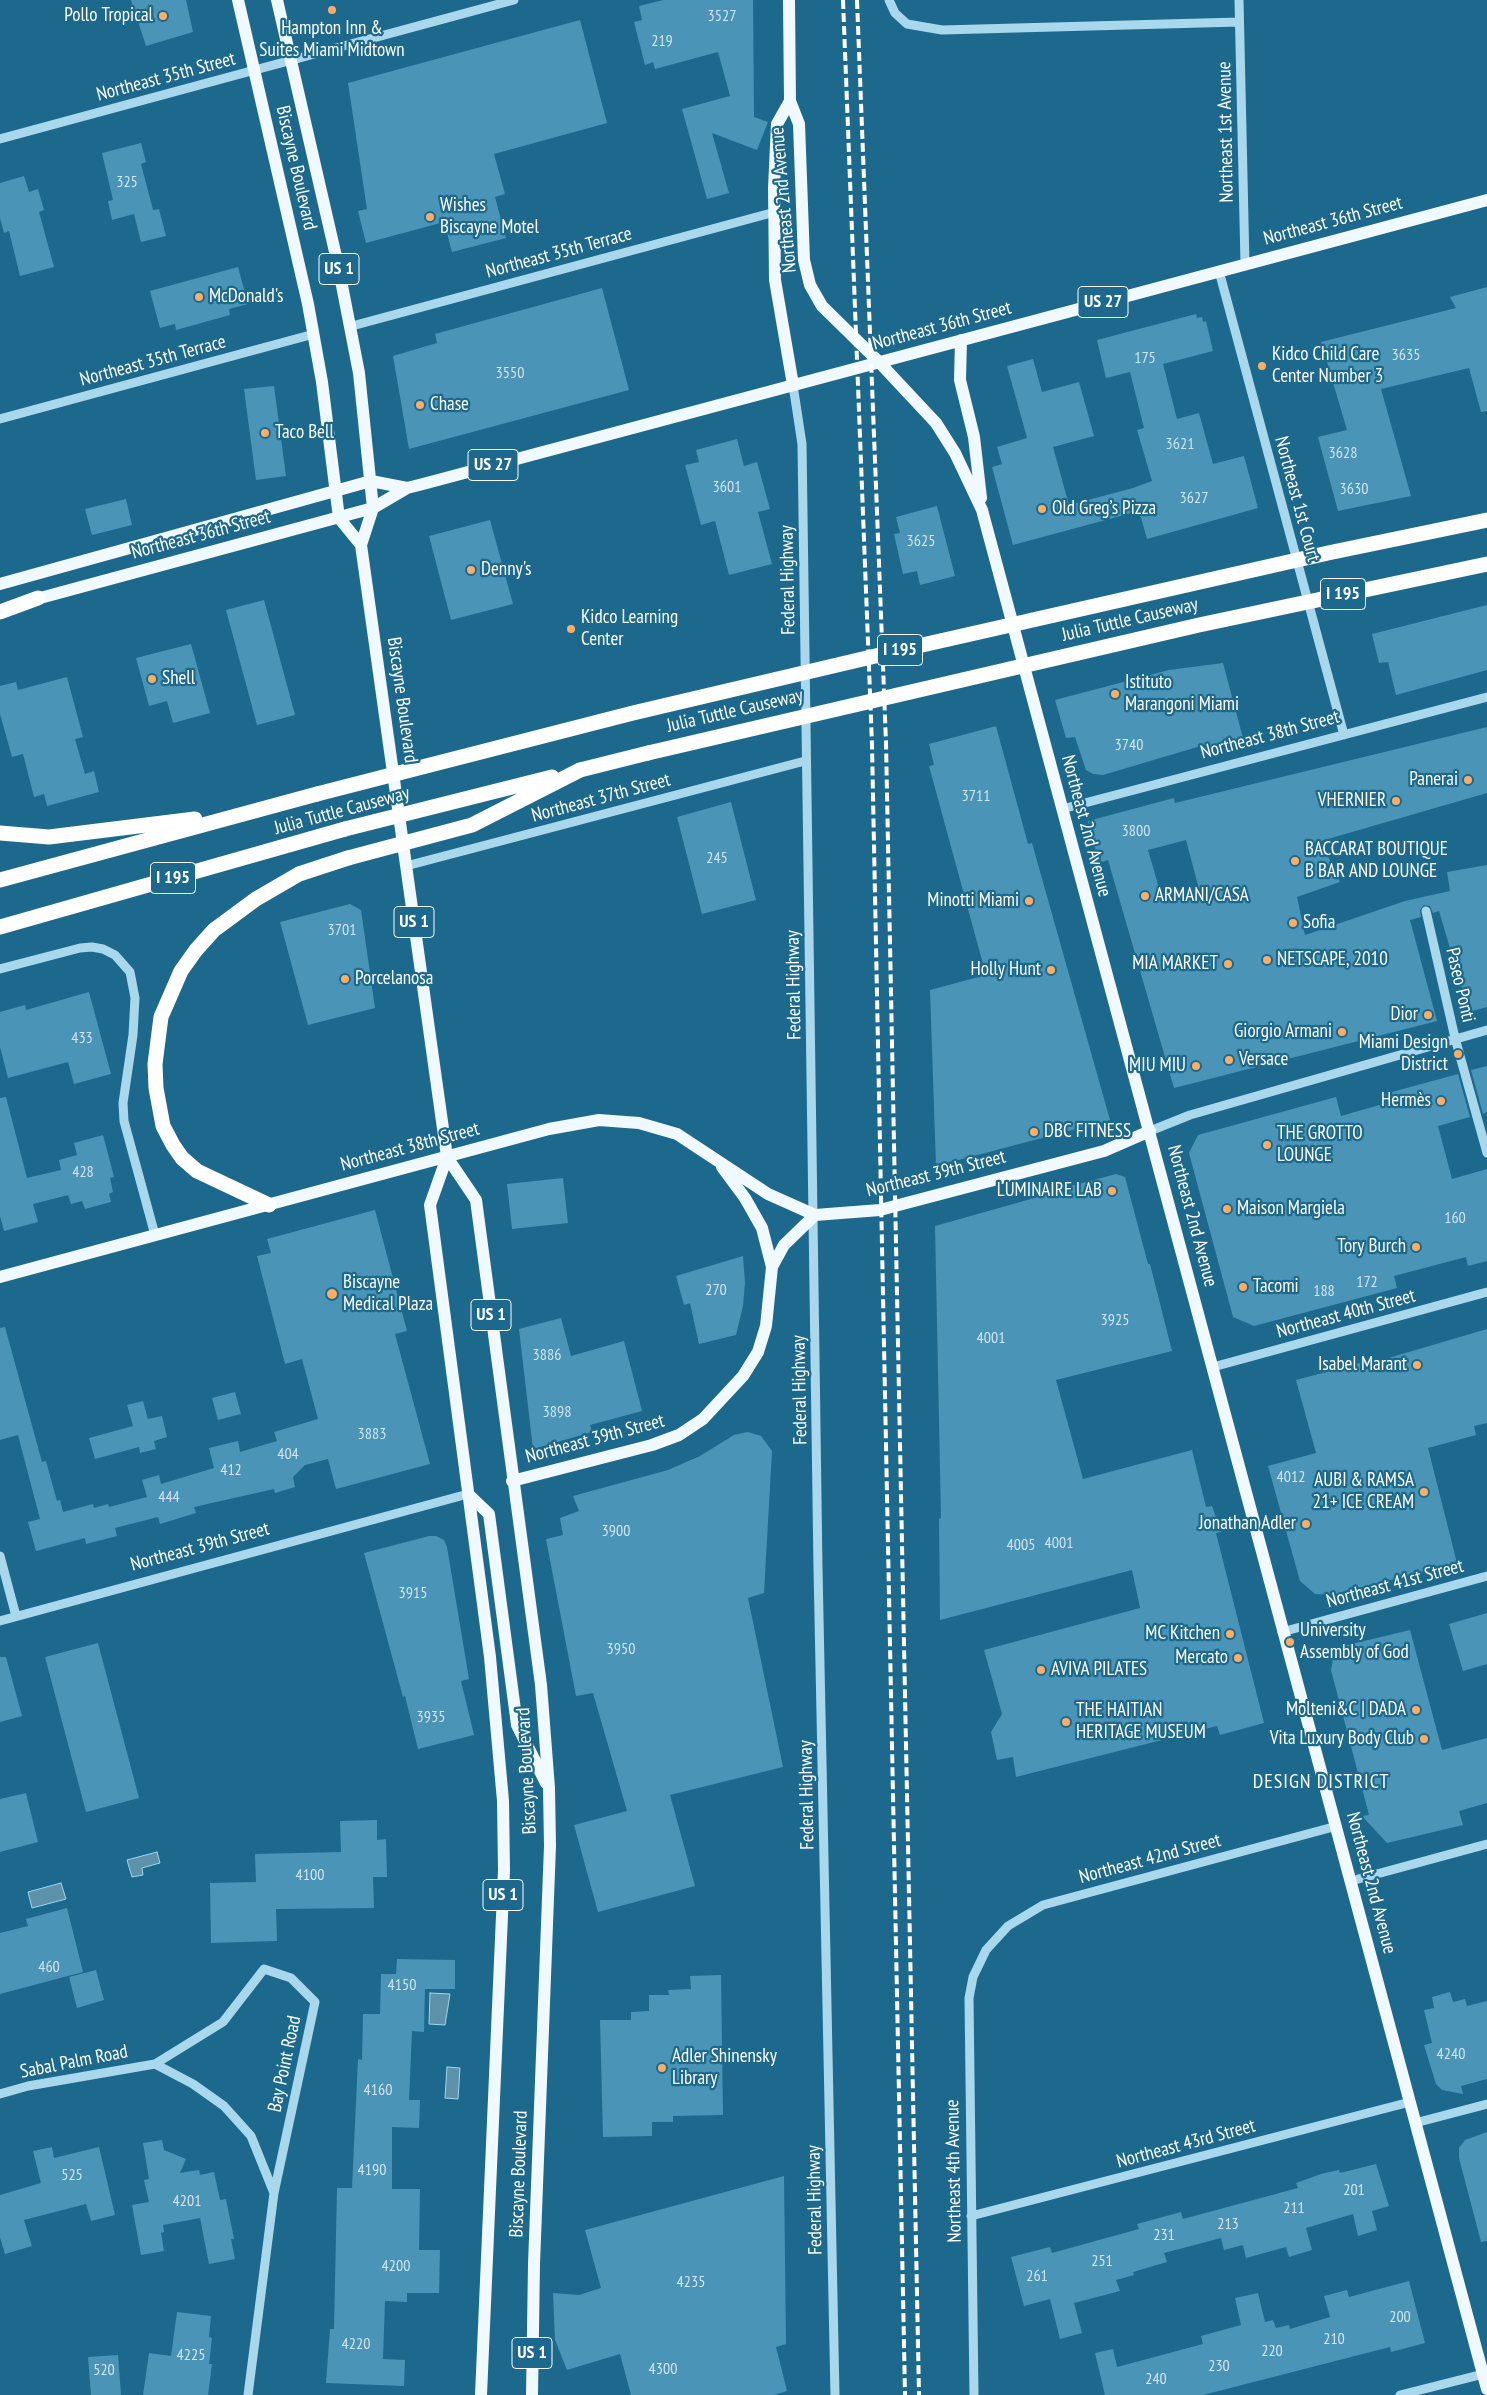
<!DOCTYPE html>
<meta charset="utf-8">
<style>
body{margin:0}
canvas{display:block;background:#1c698d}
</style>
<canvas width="1487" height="2395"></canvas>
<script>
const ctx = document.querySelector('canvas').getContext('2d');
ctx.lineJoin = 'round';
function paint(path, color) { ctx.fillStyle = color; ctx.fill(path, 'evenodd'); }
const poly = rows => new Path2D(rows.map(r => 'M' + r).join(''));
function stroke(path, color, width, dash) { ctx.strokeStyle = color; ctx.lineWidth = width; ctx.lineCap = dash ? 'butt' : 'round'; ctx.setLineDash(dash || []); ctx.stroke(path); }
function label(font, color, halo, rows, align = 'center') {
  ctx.font = font + ' "PT Sans Narrow",sans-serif'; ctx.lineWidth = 4.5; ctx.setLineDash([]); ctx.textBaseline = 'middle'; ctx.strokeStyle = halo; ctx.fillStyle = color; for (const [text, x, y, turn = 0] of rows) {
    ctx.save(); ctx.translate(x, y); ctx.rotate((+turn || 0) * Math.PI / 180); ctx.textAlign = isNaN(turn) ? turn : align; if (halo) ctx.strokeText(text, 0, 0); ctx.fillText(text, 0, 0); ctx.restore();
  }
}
const water = poly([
 [157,1852,160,1863,142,1868,143,1875,132,1877,127,1860,157,1852],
 [61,1883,66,1899,32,1908,28,1892,61,1883],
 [430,1993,450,1994,445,2025,429,2024,430,1993],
 [447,2067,460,2068,458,2099,445,2098,447,2067]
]);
paint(water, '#5d92aa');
stroke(water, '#9cd7ef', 1);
paint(poly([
 [131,0,186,0,193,32,146,46],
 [663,0,753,0,754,117,768,122,757,150,712,133,729,193,707,199,682,109,730,96,718,52,655,69,653,62,645,65,634,22,642,20,639,6],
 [580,20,607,123,494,154,505,194,495,197,506,238,452,252,444,222,366,243,358,211,367,209,348,83],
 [141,143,146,162,141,164,153,210,159,209,166,236,141,242,134,214,112,220,108,201,113,200,102,153],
 [24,176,29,192,38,189,44,210,39,212,54,267,20,276,9,231,4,233,0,218,0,183],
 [238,267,248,304,229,309,230,315,176,330,175,324,160,328,150,291],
 [1487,287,1487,411,1481,412,1469,368,1381,389,1411,496,1338,511,1318,437,1347,430,1321,342,1456,308,1450,297],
 [602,288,629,390,409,449,393,356,437,343,435,334],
 [1196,314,1197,318,1202,317,1203,322,1206,321,1213,351,1163,364,1177,419,1199,413,1213,464,1244,456,1258,508,1147,539,1139,511,1013,545,992,467,1002,464,997,447,1027,438,1007,366,1033,359,1042,392,1079,382,1094,436,1053,447,1069,505,1133,488,1152,481,1137,430,1144,428,1130,372,1106,378,1097,340],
 [274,386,286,476,256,480,244,389],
 [737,439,744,466,757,462,770,509,758,512,772,564,729,575,715,521,701,525,685,465,699,462,696,450],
 [126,499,132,525,92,535,85,509],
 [937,506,955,576,920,585,917,571,903,574,894,534,900,533,896,517],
 [490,520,513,604,451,620,429,536],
 [264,600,295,715,257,725,226,610],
 [1487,605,1487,670,1396,695,1388,662,1379,663,1372,634],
 [191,644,210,713,173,723,167,701,149,706,136,658],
 [1223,663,1243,738,1205,748,1204,745,1103,775,1093,774,1086,770,1075,737,1066,738,1055,700,1169,670],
 [67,677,83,737,75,739,85,774,94,771,99,792,47,806,44,794,34,797,23,754,12,757,0,714,0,686,16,682,18,690],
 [996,726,1028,844,1032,843,1110,1120,936,1166,930,990,986,975,929,766,934,765,929,744],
 [1487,727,1487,793,1321,841,1340,882,1297,897,1305,935,1405,901,1450,891,1447,872,1487,865,1487,1007,1469,1012,1439,911,1433,913,1430,906,1424,905,1420,910,1421,917,1410,920,1437,1021,1174,1088,1108,860,1099,863,1088,821,1174,798,1175,803],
 [1186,840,1199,889,1162,898,1148,850],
 [731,802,756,900,702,914,677,817],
 [350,904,361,910,375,1008,308,1025,280,922],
 [89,992,111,1074,74,1084,68,1062,8,1078,0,1047,0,1012,25,1005,26,1010],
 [1487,1066,1487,1112,1483,1114,1471,1070],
 [1458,1074,1470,1117,1438,1126,1452,1179,1487,1169,1487,1261,1468,1266,1466,1257,1394,1276,1397,1288,1254,1326,1233,1317,1189,1153,1198,1135,1336,1097,1341,1116,1383,1104,1381,1095],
 [6,1097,27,1178,61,1170,59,1160,77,1155,74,1143,103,1135,114,1177,110,1178,113,1192,109,1194,111,1202,85,1209,82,1201,71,1204,68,1195,33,1204,38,1222,4,1231,0,1216,0,1098],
 [1116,1174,1125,1177,1148,1264,1150,1264,1172,1351,1056,1380,1083,1479,1192,1450,1206,1507,1212,1506,1221,1532,1216,1533,1264,1723,1220,1735,1217,1726,1016,1777,1013,1757,997,1760,991,1732,1002,1714,984,1650,1140,1608,1132,1570,940,1620,939,1519,941,1518,935,1226,1038,1197,1037,1195],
 [563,1178,568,1223,512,1229,507,1184],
 [375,1210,407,1331,395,1334,430,1464,336,1489,328,1459,305,1465,293,1477,295,1487,275,1493,274,1489,194,1507,196,1513,160,1524,158,1517,115,1528,117,1536,86,1544,85,1538,36,1551,28,1522,40,1519,18,1435,0,1440,0,1328,5,1327,42,1462,46,1461,57,1501,60,1500,63,1512,93,1504,94,1508,108,1504,109,1507,147,1497,142,1480,159,1475,161,1484,214,1468,209,1448,238,1441,240,1452,277,1441,274,1432,318,1419,302,1359,285,1364,257,1256,271,1253,267,1239],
 [743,1256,745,1283,743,1306,736,1335,699,1344,690,1303,684,1305,676,1276],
 [561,1318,571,1356,624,1341,642,1411,590,1425,592,1432,533,1449,519,1329],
 [1487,1329,1487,1423,1474,1426,1476,1435,1428,1448,1457,1563,1332,1595,1315,1594,1300,1581,1268,1466,1316,1453,1296,1380,1375,1359,1375,1362],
 [235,1392,241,1414,218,1420,212,1398],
 [143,1401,148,1419,162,1416,167,1437,154,1441,156,1449,140,1453,139,1447,95,1459,89,1438,133,1426,127,1405],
 [748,1432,761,1436,772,1451,764,1593,748,1598,783,1767,670,1795,695,1886,598,1912,574,1825,627,1811,593,1693,576,1696,546,1539,563,1535,560,1518,579,1511,573,1496,668,1470,700,1456,734,1435],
 [429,1536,436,1536,444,1540,447,1547,469,1679,461,1681,474,1735,418,1749,405,1696,403,1697,364,1553],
 [1487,1613,1487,1664,1463,1671,1449,1624],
 [1410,1630,1442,1750,1487,1738,1487,1803,1459,1811,1463,1825,1387,1843,1362,1816,1369,1815,1331,1670,1335,1648],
 [98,1643,139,1798,86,1812,45,1657],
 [0,1657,6,1657,22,1716,0,1722],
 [26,1793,38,1842,0,1852,0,1799],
 [377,1820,377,1840,386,1839,387,1877,373,1877,374,1908,276,1909,277,1941,211,1943,210,1883,256,1882,255,1854,341,1852,340,1821],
 [67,1908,83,1972,0,1994,0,1933,28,1926,26,1919],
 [397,1959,455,1960,455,1989,425,1989,424,2032,412,2031,409,2100,420,2100,419,2128,392,2127,392,2189,420,2189,419,2250,440,2250,439,2293,407,2293,407,2302,385,2301,383,2359,405,2360,404,2386,326,2383,330,2329,334,2329,337,2188,352,2188,358,2059,362,2060,363,2014,380,2014,381,1974,396,1974],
 [96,1970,104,2000,77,2008,69,1977],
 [721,1975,723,2115,673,2116,673,2122,652,2122,652,2136,603,2137,600,2020,631,2020,631,2012,649,2011,649,1995,669,1995,668,1990,691,1989,690,1976],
 [1450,1992,1453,2002,1465,1999,1467,2006,1487,2001,1487,2079,1461,2086,1463,2094,1442,2090,1436,2084,1424,2045,1432,2043,1424,2010,1434,2008,1432,1997],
 [1487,2132,1487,2241,1481,2242,1459,2158,1459,2148,1465,2140],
 [162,2140,164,2150,186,2159,180,2173,199,2170,200,2175,214,2172,220,2200,226,2199,234,2239,231,2239,235,2259,209,2264,200,2218,163,2225,164,2232,161,2233,164,2251,141,2255,132,2205,149,2202,144,2180,149,2179,143,2143],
 [52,2147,54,2158,99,2147,115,2215,91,2221,86,2204,24,2220,32,2246,5,2254,0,2237,0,2195,41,2183,33,2151],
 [1376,2164,1389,2206,1372,2211,1377,2230,1358,2236,1353,2214,1306,2228,1312,2250,1289,2257,1286,2247,1246,2258,1243,2245,1224,2250,1221,2238,1164,2253,1167,2262,1133,2272,1134,2275,1116,2280,1120,2291,1074,2303,1082,2333,1060,2339,1050,2299,1024,2306,1011,2257,1050,2247,1052,2253,1139,2229,1137,2224,1181,2212,1183,2219,1298,2188,1296,2183,1321,2174,1339,2170,1340,2173],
 [784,2176,786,2344,776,2347,787,2391,774,2395,631,2395,620,2354,567,2370,555,2340,553,2293,579,2295,601,2288,585,2230],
 [1409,2281,1425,2343,1391,2352,1390,2347,1203,2395,1105,2395,1095,2353,1113,2349,1117,2367,1203,2344,1201,2336,1241,2325,1235,2298,1258,2293,1265,2322,1273,2320,1276,2328,1289,2325,1290,2329,1330,2317,1324,2296,1347,2290,1349,2297],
 [177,2312,211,2316,209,2337,212,2338,209,2364,212,2364,208,2395,143,2395,149,2353,171,2356],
 [118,2355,121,2395,91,2395,88,2357]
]), '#4994b7');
stroke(poly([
 [889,0,895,13,907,24,942,30,1239,22],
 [1239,0,1245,264],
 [0,139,514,0],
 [1219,271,1344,735],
 [352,326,775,212],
 [793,385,802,444,818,1568,835,2395],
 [0,419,314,334],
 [1062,809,1487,697],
 [406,866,805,761],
 [1426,911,1455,1038,1487,1153],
 [0,969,80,948,92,947,103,949,115,955,130,972,135,998,133,1035,123,1103,124,1121,155,1235],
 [1150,1131,1190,1115,1487,1030],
 [1213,1367,1487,1292],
 [0,1556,16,1616],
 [0,1621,468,1494],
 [1282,1632,1487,1576],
 [1351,1881,1487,1844],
 [155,2064,193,2084,224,2106,251,2136,274,2193,248,2395],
 [0,2094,28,2086,155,2064,223,2022,264,1969,291,1978,315,2002,274,2193],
 [1415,2123,1487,2104],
 [971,2216,1410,2102],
 [974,2395,969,1998,973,1977,986,1950,1008,1926,1043,1905,1337,1826],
 [1400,2395,1487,2373]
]), '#a9d8ed', 9);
stroke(poly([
 [238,0,308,304,322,382,339,518,361,545],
 [277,0,338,265,359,373,373,508,361,545,447,1157,476,1200,541,1685,549,1788,550,1846,534,2264,532,2395],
 [789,0,790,101,799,124,804,260,810,285,822,306,878,361,936,423,955,453,982,510,1487,2389],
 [790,101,777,124,774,188,775,280,793,385],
 [961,340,960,380,974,437,981,498],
 [0,584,371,481,407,488],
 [29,601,373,508,407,488,423,484,1487,200],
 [447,1157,430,1205,490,1657,503,1801,504,1870,481,2395],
 [722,1167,745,1198,762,1228,772,1267],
 [0,1277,549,1129,599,1120,639,1123,677,1134,768,1194,815,1215],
 [512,1481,652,1445,679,1435,703,1419,743,1376,758,1352,766,1326,772,1267,784,1245,815,1215,880,1210,895,1206,1104,1151,1150,1131],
 [468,1494,489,1514,517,1725,546,1783]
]), '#eff9ff', 12);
stroke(poly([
 [0,612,38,598],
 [580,770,648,753],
 [0,833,49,837,195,819],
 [0,880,317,794],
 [0,927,345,829],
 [269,1205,197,1171,182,1158,173,1145,163,1126,156,1088,155,1064,161,1017,181,971,196,950,214,930,256,899,299,874,348,858]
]), '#fff', 15);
stroke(poly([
 [843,0,872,745,905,2395],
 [857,0,886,743,919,2395]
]), '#fff', 4, [9, 4]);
stroke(poly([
 [648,753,1199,625,1487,564],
 [317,794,633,713,918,646,1328,553,1487,520],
 [345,829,552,777],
 [348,858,472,825,580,770]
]), '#fff', 15);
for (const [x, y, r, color] of [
 [332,10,5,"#fead66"],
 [163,16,5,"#fead66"],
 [430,217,5,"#fead66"],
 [199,297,5,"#fead66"],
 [1262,366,5,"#fead66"],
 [420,405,5,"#fead66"],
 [265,433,5,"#fead66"],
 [1042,509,5,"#fead66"],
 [471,570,5,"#fead66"],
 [571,629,5,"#fead66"],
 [152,679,5,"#fead66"],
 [1115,694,5,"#fead66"],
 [1468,780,5,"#fead66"],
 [1396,801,5,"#fead66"],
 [1295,861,5,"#fead66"],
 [1145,896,5,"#fead66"],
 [1029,901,5,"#fead66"],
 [1293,923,5,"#fead66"],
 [1267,960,5,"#fead66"],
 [1228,964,5,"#fead66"],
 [1051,970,5,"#fead66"],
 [345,979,5,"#fead66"],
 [1428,1015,5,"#fead66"],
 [1342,1032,5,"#fead66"],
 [1458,1054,5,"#fead66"],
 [1229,1060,5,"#fead66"],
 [1196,1066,5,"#fead66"],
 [1441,1101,5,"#fead66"],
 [1034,1132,5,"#fead66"],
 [1267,1145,5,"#fead66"],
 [1112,1191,5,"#fead66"],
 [1227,1209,5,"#fead66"],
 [1416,1247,5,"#fead66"],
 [1243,1287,5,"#fead66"],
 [332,1294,6,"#fead66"],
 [1417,1365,5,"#fead66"],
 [1424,1492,5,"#fead66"],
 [1306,1524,5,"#fead66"],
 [1230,1634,5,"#fead66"],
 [1290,1642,5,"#fead66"],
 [1238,1658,5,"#fead66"],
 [1041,1670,5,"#fead66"],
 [1416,1710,5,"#fead66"],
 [1066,1722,5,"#fead66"],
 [1424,1739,5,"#fead66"],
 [662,2068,5,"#fead66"]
]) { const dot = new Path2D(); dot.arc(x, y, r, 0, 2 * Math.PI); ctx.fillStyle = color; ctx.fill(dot); stroke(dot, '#1c698d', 2); }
label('16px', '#d2e4ed', null, [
 ["3527",722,16],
 ["219",662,41],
 ["325",127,182],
 ["3635",1406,355],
 ["175",1145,358],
 ["3550",510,373],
 ["3621",1180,444],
 ["3628",1343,453],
 ["3601",727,487],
 ["3630",1354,489],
 ["3627",1194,498],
 ["3625",921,541],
 ["3740",1129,745],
 ["3711",976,796],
 ["3800",1136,831],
 ["245",717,858],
 ["3701",342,930],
 ["433",82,1038],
 ["428",83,1172],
 ["160",1455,1218],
 ["172",1367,1282],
 ["270",716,1290],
 ["188",1324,1291],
 ["3925",1115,1320],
 ["4001",991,1338],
 ["3886",547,1355],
 ["3898",557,1412],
 ["3883",372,1434],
 ["404",288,1454],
 ["412",231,1470],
 ["4012",1291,1477],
 ["444",169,1497],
 ["3900",616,1531],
 ["4001",1059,1543],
 ["4005",1021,1545],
 ["3915",413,1593],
 ["3950",621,1649],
 ["3935",431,1717],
 ["4100",310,1875],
 ["460",49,1967],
 ["4150",402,1985],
 ["4240",1451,2054],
 ["4160",378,2090],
 ["4190",372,2170],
 ["525",72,2175],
 ["201",1354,2190],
 ["4201",187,2201],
 ["211",1294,2208],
 ["213",1228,2224],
 ["231",1164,2235],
 ["251",1102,2261],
 ["4200",396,2266],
 ["261",1037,2276],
 ["4235",691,2282],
 ["200",1400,2317],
 ["210",1334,2339],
 ["4220",356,2344],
 ["220",1272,2351],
 ["4225",191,2355],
 ["230",1219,2366],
 ["4300",663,2369],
 ["520",104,2370],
 ["240",1156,2379]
]);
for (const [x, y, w] of [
 [339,269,40],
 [1103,302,50],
 [493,465,50],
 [1343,594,45],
 [900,650,45],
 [173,878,45],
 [414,922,40],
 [491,1315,40],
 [503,1895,40],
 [532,2353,40]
]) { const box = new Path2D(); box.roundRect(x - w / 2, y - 15.5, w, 31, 4); ctx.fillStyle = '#1c698d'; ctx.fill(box); stroke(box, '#fff', 1); }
label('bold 18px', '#fff', null, [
 ["US 1",339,269],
 ["US 27",1103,302],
 ["US 27",493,465],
 ["I 195",1343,594],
 ["I 195",900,650],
 ["I 195",173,878],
 ["US 1",414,922],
 ["US 1",491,1315],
 ["US 1",503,1895],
 ["US 1",532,2353]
]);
label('19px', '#fff', '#1c698d', [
 ["Pollo Tropical",153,16,"right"],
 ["Hampton Inn &",332,29,"center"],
 ["Suites Miami Midtown",332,51,"center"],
 ["Wishes",440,206],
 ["Biscayne Motel",440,228],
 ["McDonald's",209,297],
 ["Kidco Child Care",1272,355],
 ["Center Number 3",1272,377],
 ["Chase",430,405],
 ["Taco Bell",275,433],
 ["Old Greg’s Pizza",1052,509],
 ["Denny's",481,570],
 ["Kidco Learning",581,618],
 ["Center",581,640],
 ["Shell",162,679],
 ["Istituto",1125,683],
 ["Marangoni Miami",1125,705],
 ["Panerai",1458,780,"right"],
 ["VHERNIER",1386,801,"right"],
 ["BACCARAT BOUTIQUE",1305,850],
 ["B BAR AND LOUNGE",1305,872],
 ["ARMANI/CASA",1155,896],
 ["Minotti Miami",1019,901,"right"],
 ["Sofia",1303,923],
 ["NETSCAPE, 2010",1277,960],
 ["MIA MARKET",1218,964,"right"],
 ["Holly Hunt",1041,970,"right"],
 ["Porcelanosa",355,979],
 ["Dior",1418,1015,"right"],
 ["Giorgio Armani",1332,1032,"right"],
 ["Miami Design",1448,1043,"right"],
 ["District",1448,1065,"right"],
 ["Versace",1239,1060],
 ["MIU MIU",1186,1066,"right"],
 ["Hermès",1431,1101,"right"],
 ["DBC FITNESS",1044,1132],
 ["THE GROTTO",1277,1134],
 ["LOUNGE",1277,1156],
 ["LUMINAIRE LAB",1102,1191,"right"],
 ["Maison Margiela",1237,1209],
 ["Tory Burch",1406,1247,"right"],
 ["Biscayne",343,1283],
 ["Medical Plaza",343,1305],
 ["Tacomi",1253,1287],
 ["Isabel Marant",1407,1365,"right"],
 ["AUBI & RAMSA",1414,1481,"right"],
 ["21+ ICE CREAM",1414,1503,"right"],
 ["Jonathan Adler",1296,1524,"right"],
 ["University",1300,1631],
 ["Assembly of God",1300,1653],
 ["MC Kitchen",1220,1634,"right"],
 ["Mercato",1228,1658,"right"],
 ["AVIVA PILATES",1051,1670],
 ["Molteni&C | DADA",1406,1710,"right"],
 ["THE HAITIAN",1076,1711],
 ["HERITAGE MUSEUM",1076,1733],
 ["Vita Luxury Body Club",1414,1739,"right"],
 ["Adler Shinensky",672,2057],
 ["Library",672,2079]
], 'left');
label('19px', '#fff', '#1c698d', [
 ["Northeast 35th Street",166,77,-15],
 ["Northeast 1st Avenue",1226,132,-91],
 ["Biscayne Boulevard",296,168,77],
 ["Northeast 2nd Avenue",784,200,-95],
 ["Northeast 36th Street",1333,221,-15],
 ["Northeast 35th Terrace",559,253,-15],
 ["Northeast 36th Street",942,326,-15],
 ["Northeast 35th Terrace",153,361,-15],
 ["Northeast 1st Court",1297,499,75],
 ["Northeast 36th Street",201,535,-15],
 ["Federal Highway",788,580,-91],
 ["Julia Tuttle Causeway",1130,620,-13],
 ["Biscayne Boulevard",402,700,82],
 ["Julia Tuttle Causeway",735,711,-13],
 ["Northeast 38th Street",1270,735,-15],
 ["Northeast 37th Street",601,798,-15],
 ["Julia Tuttle Causeway",342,811,-15],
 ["Northeast 2nd Avenue",1086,826,75],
 ["Federal Highway",794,985,-91],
 ["Paseo Ponti",1460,985,77],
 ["Northeast 38th Street",410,1147,-15],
 ["Northeast 39th Street",936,1174,-14],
 ["Northeast 2nd Avenue",1192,1216,75],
 ["Northeast 40th Street",1346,1314,-15],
 ["Federal Highway",800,1390,-91],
 ["Northeast 39th Street",595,1439,-15],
 ["Northeast 39th Street",200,1547,-15],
 ["Northeast 41st Street",1395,1584,-15],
 ["Biscayne Boulevard",527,1771,-93],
 ["Federal Highway",807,1795,-91],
 ["Northeast 42nd Street",1150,1859,-15],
 ["Northeast 2nd Avenue",1371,1883,75],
 ["Sabal Palm Road",74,2062,-11],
 ["Bay Point Road",285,2064,-78],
 ["Northeast 43rd Street",1186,2144,-15],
 ["Northeast 4th Avenue",954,2171,-91],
 ["Biscayne Boulevard",519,2174,-88],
 ["Federal Highway",815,2200,-91]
]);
ctx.letterSpacing = '1px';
label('20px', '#fff', '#1c698d', [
 ["DESIGN DISTRICT",1321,1782]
]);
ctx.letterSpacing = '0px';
</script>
